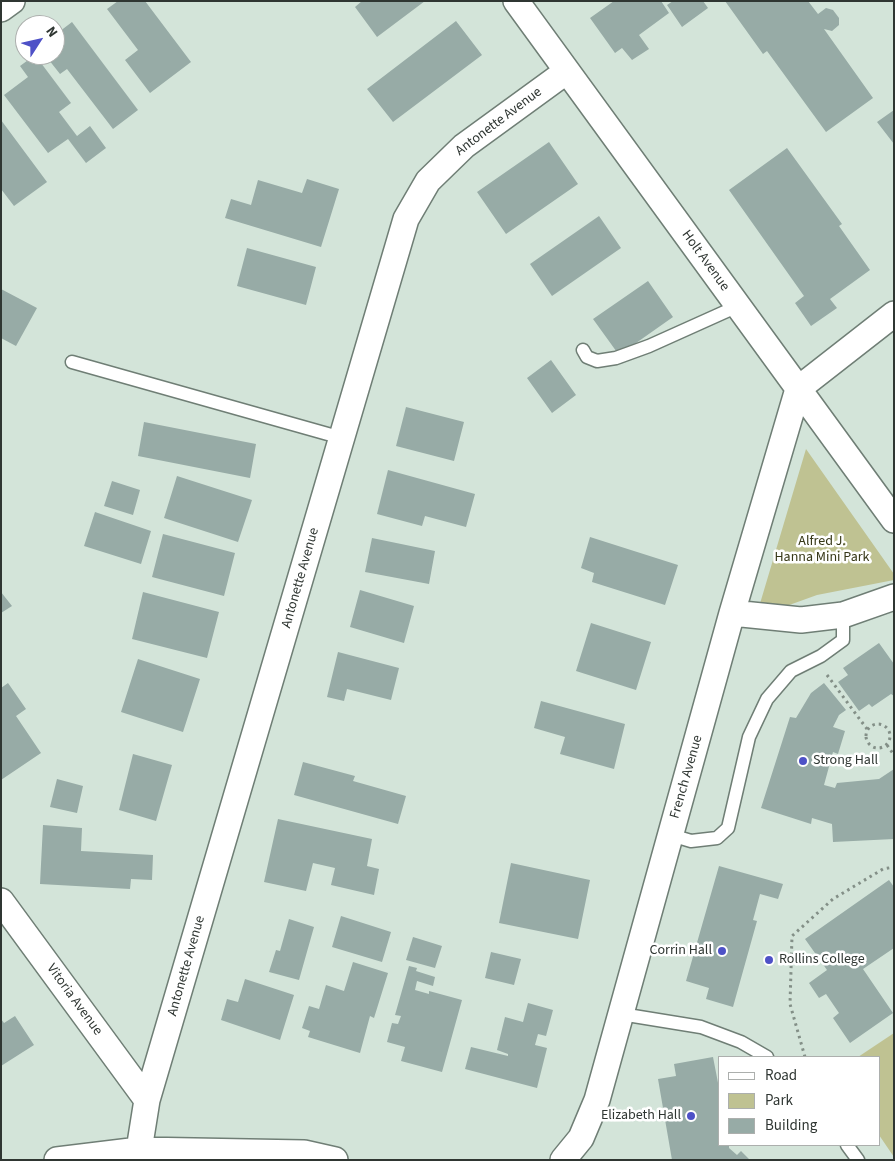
<!DOCTYPE html>
<style>
body{margin:0}
#map{position:relative;width:895px;height:1161px;overflow:hidden;background:#d3e4d9;font-family:"Source Sans 3",sans-serif}
canvas{display:block}
.frame{position:absolute;inset:0;border:2px solid #2f3632;pointer-events:none}
.legend{position:absolute;left:718px;top:1056px;width:162px;height:90px;box-sizing:border-box;background:#fff;border:1px solid #acafad;margin:0;padding:6px 9px;list-style:none;font-size:15px;color:#2f3632}
.legend li{display:flex;align-items:center;gap:10px;height:25px}
.legend b{width:25px;border:1px solid #acafad}
.north{position:absolute;left:15px;top:15px;width:50px;height:50px;box-sizing:border-box;background:#fff;border:1px solid #acafad;border-radius:50%;rotate:55deg;font-size:14px;font-weight:700;line-height:20px;text-align:center;color:#2f3632}
.north::after{content:'';display:block;margin:auto;width:18px;height:22px;background:#4e51c7;clip-path:polygon(50% 0,100% 100%,50% 72%,0 100%)}
</style>
<div id="map">
<canvas width="895" height="1161"></canvas>
<div class="frame"></div>
<ul class="legend">
<li><b style="height:6px;background:#fff"></b>Road</li>
<li><b style="height:14px;background:#bfc292"></b>Park</li>
<li><b style="height:14px;background:#97aba6"></b>Building</li>
</ul>
<div class="north">N</div>
</div>
<script>
const ctx = document.querySelector('canvas').getContext('2d');
ctx.lineJoin = 'round';
function paint(path, color) { ctx.fillStyle = color; ctx.fill(path, 'evenodd'); }
const poly = rows => new Path2D(rows.map(r => 'M' + r).join(''));
function stroke(path, color, width, dash) { ctx.strokeStyle = color; ctx.lineWidth = width; ctx.lineCap = dash ? 'butt' : 'round'; ctx.setLineDash(dash || []); ctx.stroke(path); }
function label(font, color, halo, rows, align = 'center') {
  ctx.font = font + ' "Source Sans 3",sans-serif'; ctx.lineWidth = 5; ctx.setLineDash([]); ctx.textBaseline = 'middle'; ctx.strokeStyle = halo; ctx.fillStyle = color; for (const [text, x, y, turn = 0] of rows) {
    ctx.save(); ctx.translate(x, y); ctx.rotate((+turn || 0) * Math.PI / 180); ctx.textAlign = isNaN(turn) ? turn : align; if (halo) ctx.strokeText(text, 0, 0); ctx.fillText(text, 0, 0); ctx.restore();
  }
}
paint(poly([
 [806,449,894,574,894,580,817,595,756,617],
 [894,1033,894,1157,879,1135,879,1057,858,1057]
]), '#bfc292');
paint(poly([
 [118,1,145,1,191,62,150,93,125,60,138,50,107,9],
 [362,1,425,1,377,37,355,7],
 [614,1,661,1,669,13,639,35,649,49,632,60,622,48,615,53,590,18],
 [673,1,703,1,708,8,682,27,667,5],
 [725,1,808,1,818,14,826,8,833,10,839,18,839,25,832,31,824,29,873,98,826,132,767,51,763,54],
 [456,21,482,55,393,122,367,89],
 [72,22,138,110,113,129,67,69,60,74,45,55,55,55,55,35],
 [35,55,71,103,59,112,77,136,90,126,106,148,86,163,68,139,48,153,4,95,28,77,20,66],
 [894,110,894,144,877,122],
 [1,120,47,182,14,206,1,189],
 [549,142,578,184,506,234,477,192],
 [787,148,842,224,839,226,870,270,830,299,837,308,811,326,795,303,804,296,729,190],
 [307,179,339,189,321,247,225,218,231,199,251,205,258,180,302,193],
 [599,216,621,248,552,296,530,264],
 [247,248,316,267,306,305,237,286],
 [648,281,673,317,619,355,593,319],
 [1,289,37,308,16,346,1,338],
 [551,360,576,395,552,413,527,378],
 [406,407,464,422,454,461,396,446],
 [144,422,256,444,250,478,138,456],
 [388,470,475,494,466,527,425,516,422,526,377,514],
 [177,476,252,500,238,542,164,518],
 [112,481,140,490,133,515,104,506],
 [95,512,151,531,141,564,84,546],
 [163,534,235,553,224,596,152,577],
 [590,537,678,565,665,605,592,582,594,573,581,568],
 [372,538,435,551,429,584,365,572],
 [360,590,414,606,404,643,350,627],
 [1,592,12,606,1,613],
 [143,592,219,612,207,658,132,639],
 [591,623,651,642,636,690,576,671],
 [879,643,894,664,894,696,891,694,872,707,869,704,859,711,838,682,848,675,843,668],
 [338,652,399,668,391,700,347,689,344,701,327,697],
 [138,659,200,679,183,732,121,712],
 [8,683,26,709,16,716,41,753,1,780,1,688],
 [824,683,846,710,839,715,833,727,845,731,838,754,833,752,824,785,835,788,837,783,879,779,894,769,894,839,833,842,832,824,812,818,811,824,761,808,790,717,796,718,811,693],
 [541,701,625,724,614,769,560,754,565,737,534,728],
 [133,754,172,765,156,821,119,810],
 [303,762,355,776,353,781,406,796,398,824,294,795],
 [57,779,83,786,77,813,50,807],
 [278,819,372,839,367,866,379,869,374,895,331,885,335,868,313,863,306,891,264,882],
 [43,825,82,828,81,851,153,855,152,880,131,879,130,889,40,884],
 [511,863,590,880,578,939,499,923],
 [719,866,783,884,778,899,760,894,753,920,757,921,733,1007,706,999,709,988,686,981],
 [889,880,894,887,894,948,863,969,893,1013,850,1043,833,1018,839,1013,826,994,819,998,809,983,827,970,805,939],
 [341,916,391,932,382,962,332,947],
 [289,919,314,927,299,980,269,972,276,950,280,951],
 [413,937,442,946,435,968,406,960],
 [491,952,521,959,514,985,485,978],
 [353,962,388,973,374,1018,370,1016,360,1053,308,1037,310,1031,302,1028,309,1006,319,1009,326,985,344,991],
 [409,966,417,968,416,971,435,977,433,986,417,981,415,990,429,994,429,991,462,1000,442,1072,401,1061,405,1047,387,1042,392,1023,398,1024,401,1016,395,1015],
 [245,979,294,995,280,1040,221,1020,227,999,238,1002],
 [528,1003,553,1010,546,1036,538,1034,535,1045,547,1048,537,1088,465,1069,471,1047,508,1056,508,1054,497,1050,505,1017,523,1022],
 [15,1016,34,1045,1,1066,1,1019,4,1023],
 [713,1057,719,1088,719,1145,729,1145,729,1148,737,1155,741,1151,750,1160,672,1160,658,1079,676,1076,674,1064]
]), '#97aba6');
const service = poly([
 [583,350,587,357,597,361,616,358,649,346,738,306],
 [72,362,342,438],
 [671,835,691,841,717,838,728,828,749,737,767,699,791,671,821,656,843,640,843,615],
 [621,1014,701,1027,741,1042,767,1057],
 [847,1145,858,1160]
]);
const minor = poly([
 [516,1,894,520],
 [1,9,12,1],
 [732,613,801,620,843,615,894,597],
 [1,901,147,1100],
 [139,1150,147,1100,406,219,428,181,464,146,567,71],
 [57,1160,139,1150,304,1153,335,1160],
 [563,1160,581,1138,597,1100,732,613,798,389,894,314]
]);
stroke(service, '#6f7e75', 15);
stroke(minor, '#6f7e75', 28);
stroke(poly([
 [827,675,867,729],
 '866 736a12 12 0 1 1 24 0a12 12 0 1 1-24 0Z',
 [887,745,894,755],
 [805,1057,790,1004,792,936,833,899,883,869,894,867]
]), '#838f87', 3, [2.5, 4]);
stroke(service, '#fff', 12);
stroke(minor, '#fff', 25);
for (const [x, y, r, color] of [
 [803,761,5,"#4e51c7"],
 [722,951,5,"#4e51c7"],
 [769,960,5,"#4e51c7"],
 [691,1116,5,"#4e51c7"]
]) { const dot = new Path2D(); dot.arc(x, y, r, 0, 2 * Math.PI); ctx.fillStyle = color; ctx.fill(dot); stroke(dot, '#fff', 2); }
label('14px', '#2f3632', '#fff', [
 ["Antonette Avenue",499,122,-37],
 ["Holt Avenue",705,261,54],
 ["Antonette Avenue",301,578,-74],
 ["French Avenue",687,777,-74],
 ["Antonette Avenue",187,966,-74],
 ["Vitoria Avenue",74,1000,54]
]);
label('14px', '#363717', '#fff', [
 ["Alfred J.",822,542],
 ["Hanna Mini Park",822,558]
]);
label('14px', '#2f3632', '#fff', [
 ["Strong Hall",813,761],
 ["Corrin Hall",712,951,"right"],
 ["Rollins College",779,960],
 ["Elizabeth Hall",681,1116,"right"]
], 'left');
</script>
